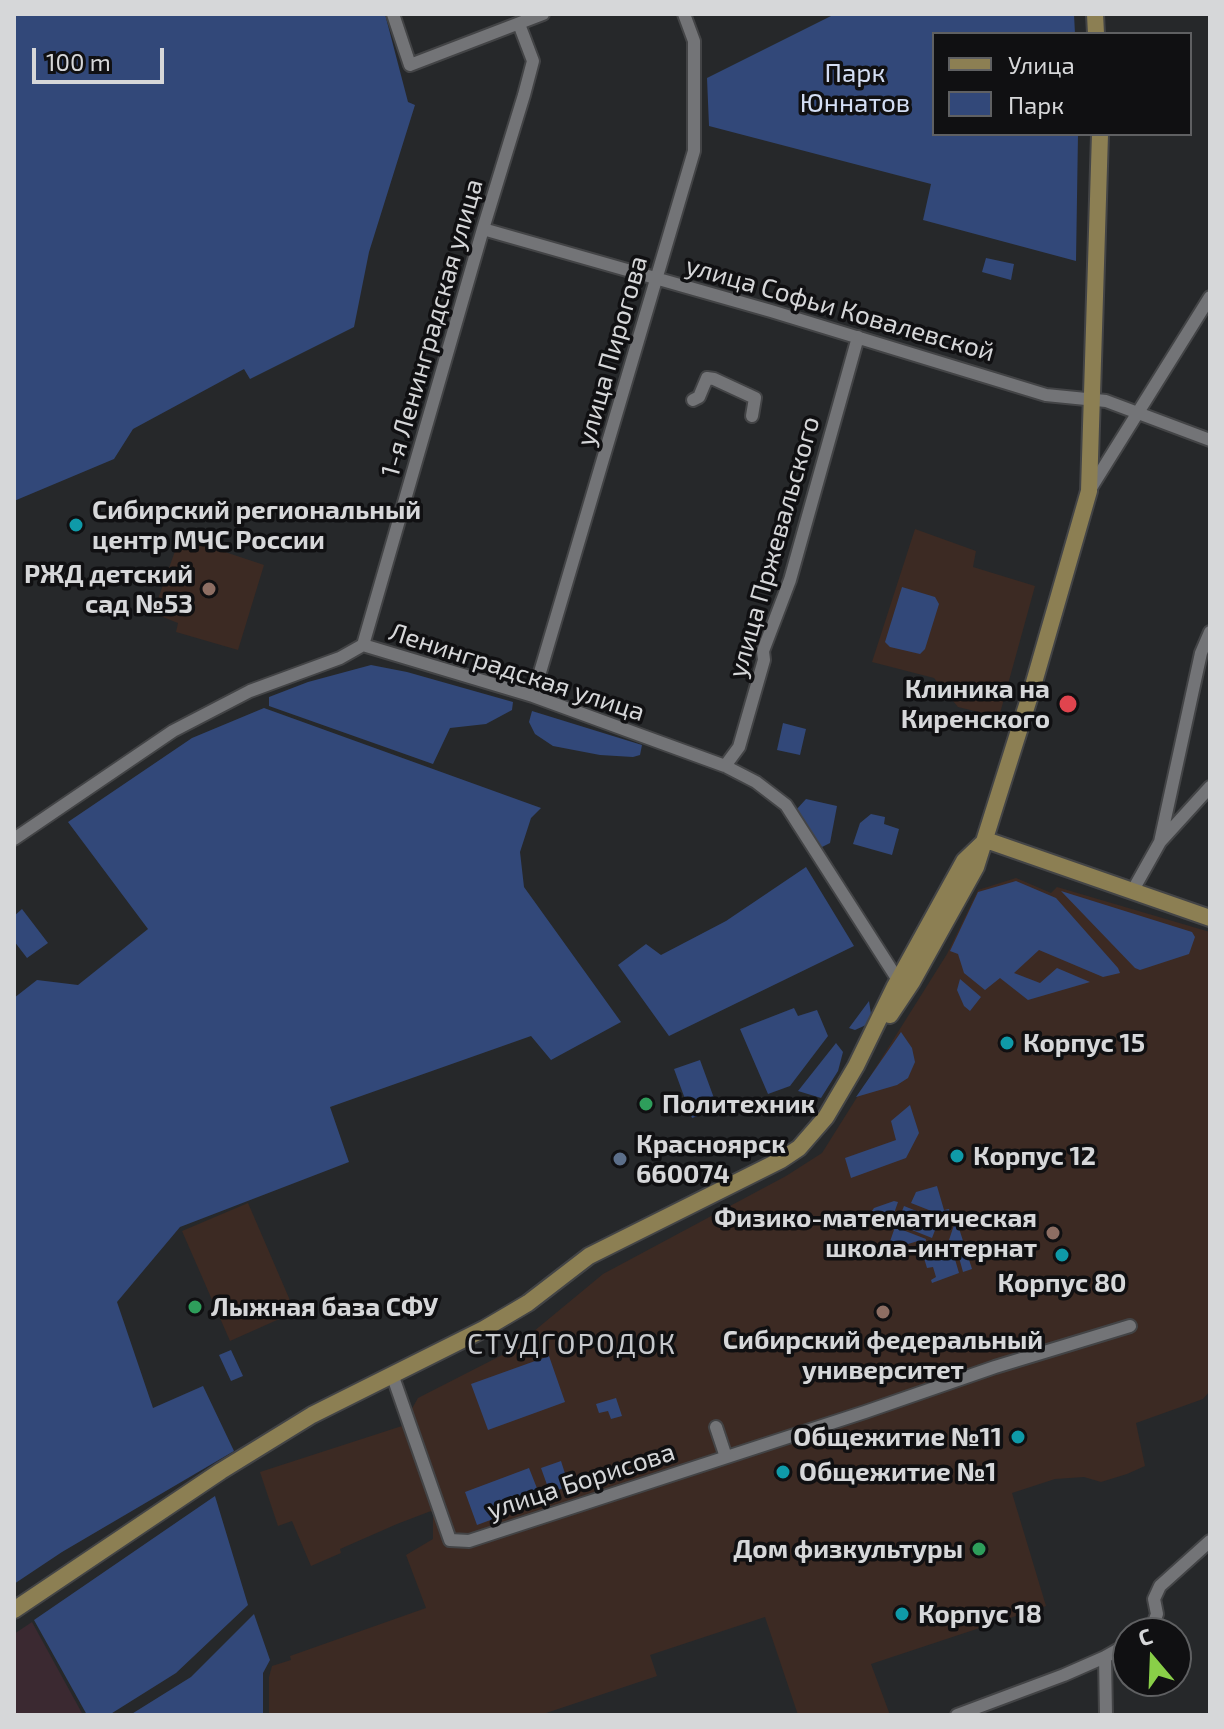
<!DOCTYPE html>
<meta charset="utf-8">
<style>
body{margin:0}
#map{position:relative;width:1224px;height:1729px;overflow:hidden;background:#26282a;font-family:"Exo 2",sans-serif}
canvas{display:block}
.frame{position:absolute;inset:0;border:16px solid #d6d7d9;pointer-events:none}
.legend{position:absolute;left:932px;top:32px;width:260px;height:104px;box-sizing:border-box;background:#101012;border:2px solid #5f6062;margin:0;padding:10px 14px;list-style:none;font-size:24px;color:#d6d7d9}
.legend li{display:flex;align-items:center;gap:16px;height:40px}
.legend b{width:40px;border:2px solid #5f6062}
.north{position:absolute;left:1112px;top:1617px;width:80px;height:80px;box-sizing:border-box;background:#101012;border:2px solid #5f6062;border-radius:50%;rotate:341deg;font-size:22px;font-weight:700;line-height:32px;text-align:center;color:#d6d7d9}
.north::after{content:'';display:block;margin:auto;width:28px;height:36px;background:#89cf48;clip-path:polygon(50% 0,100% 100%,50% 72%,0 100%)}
.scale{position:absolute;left:32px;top:48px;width:132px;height:36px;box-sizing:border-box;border:4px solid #d6d7d9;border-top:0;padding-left:10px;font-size:24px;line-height:28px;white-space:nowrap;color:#d6d7d9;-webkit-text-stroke:6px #101012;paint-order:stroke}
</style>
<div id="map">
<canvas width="1224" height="1729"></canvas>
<div class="frame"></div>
<ul class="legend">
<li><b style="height:10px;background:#8c7f53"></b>Улица</li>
<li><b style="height:22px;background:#324879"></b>Парк</li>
</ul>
<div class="north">С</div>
<div class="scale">100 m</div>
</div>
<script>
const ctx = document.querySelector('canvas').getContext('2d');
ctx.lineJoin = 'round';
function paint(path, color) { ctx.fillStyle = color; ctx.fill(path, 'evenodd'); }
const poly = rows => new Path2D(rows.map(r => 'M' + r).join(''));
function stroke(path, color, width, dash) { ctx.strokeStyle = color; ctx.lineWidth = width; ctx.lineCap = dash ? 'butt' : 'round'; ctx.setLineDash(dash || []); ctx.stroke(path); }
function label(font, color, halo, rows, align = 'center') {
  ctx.font = font + ' "Exo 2",sans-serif'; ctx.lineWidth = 7; ctx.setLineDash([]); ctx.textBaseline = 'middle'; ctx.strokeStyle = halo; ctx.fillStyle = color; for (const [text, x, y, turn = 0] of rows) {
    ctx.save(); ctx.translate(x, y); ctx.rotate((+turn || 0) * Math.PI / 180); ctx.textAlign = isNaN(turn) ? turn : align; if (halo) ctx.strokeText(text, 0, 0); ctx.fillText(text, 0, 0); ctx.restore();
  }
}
paint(poly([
 [915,529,976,551,973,567,1035,586,999,717,958,707,934,678,872,662],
 [180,537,264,565,238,650,176,632,178,623,153,613],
 [1016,878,1051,893,1057,887,1210,932,1210,1391,1203,1399,1136,1423,1145,1466,1127,1474,1101,1482,1084,1477,1055,1479,1012,1493,1046,1606,871,1664,890,1715,798,1715,765,1617,650,1655,657,1676,540,1715,269,1715,269,1677,272,1666,291,1660,290,1656,426,1608,406,1555,433,1539,433,1514,431,1511,397,1524,340,1549,341,1553,311,1566,292,1521,278,1526,260,1472,402,1426,418,1398,510,1351,603,1274,786,1176,822,1153,947,954,978,890],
 [248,1203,295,1312,230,1341,182,1231]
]), '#3c2a23');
paint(poly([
 [32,1622,83,1715,16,1715,14,1712,14,1634]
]), '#3b2931');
paint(poly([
 [14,14,385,14,408,102,415,105,369,252,354,327,250,379,244,369,133,429,114,459,14,501],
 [835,14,1074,14,1075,34,934,34,934,134,1078,134,1076,261,923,220,931,184,709,126,707,78],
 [986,258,1014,264,1011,280,982,272],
 [902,587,935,597,939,604,925,649,920,654,890,647,885,642],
 [371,665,407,672,513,702,512,710,486,724,450,728,433,764,269,706,269,697,308,682],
 [264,708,541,808,531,818,520,852,524,887,621,1022,551,1060,531,1036,330,1107,349,1162,180,1227,117,1302,153,1408,203,1386,234,1451,62,1552,14,1584,14,998,37,980,78,985,148,929,68,822,192,738],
 [532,711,642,745,640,755,633,757,600,755,553,746,535,734,529,722],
 [783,723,806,729,800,755,777,750],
 [806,799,837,806,830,843,822,847,815,842,796,810],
 [871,814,885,817,884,824,899,829,892,855,853,844,860,823],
 [806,867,854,946,669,1036,618,965,646,944,661,955,726,921],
 [1016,881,1056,898,1118,968,1120,973,1103,977,1039,950,1014,973,1040,983,1057,968,1090,982,1028,1000,1000,978,985,990,964,973,958,954,950,951,978,892],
 [1061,891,1192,932,1195,937,1189,954,1140,970,1135,968],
 [22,909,48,943,27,958,14,941,14,916],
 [960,979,981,997,970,1011,964,1006,957,990],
 [869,1001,871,1014,866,1025,855,1030,849,1028],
 [794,1008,798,1016,817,1010,828,1036,790,1086,768,1094,740,1029],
 [901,1032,912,1048,915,1062,908,1078,897,1085,856,1097],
 [836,1043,843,1052,838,1071,821,1098,798,1091],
 [700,1060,718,1109,692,1118,674,1069],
 [910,1105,919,1133,906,1158,851,1178,845,1158,896,1140,891,1121],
 [937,1186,944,1210,949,1209,950,1214,944,1216,911,1203,916,1192],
 [894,1201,898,1202,892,1219,872,1211,874,1208],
 [904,1206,939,1220,932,1238,897,1224],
 [955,1222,957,1222,972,1269,963,1272,955,1243,949,1240],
 [895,1227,926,1239,925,1243,920,1244,918,1241,908,1244,908,1248,885,1256],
 [932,1241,936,1247,946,1250,952,1249,959,1273,932,1283,931,1280,936,1277,933,1267,927,1268,924,1258],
 [231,1350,243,1376,231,1381,219,1355],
 [549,1356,565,1402,488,1430,471,1384],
 [616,1398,622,1416,611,1419,608,1411,599,1413,596,1404],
 [561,1461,569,1486,550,1493,541,1468],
 [529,1468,542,1501,477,1525,465,1492],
 [215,1496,248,1605,176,1673,109,1715,87,1715,34,1620],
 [254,1614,270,1660,263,1673,263,1715,130,1715,191,1677]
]), '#324879');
const minor = poly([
 [393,14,410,65,543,14],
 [483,229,771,311,1046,395,1106,401,1210,440],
 [693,400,699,397,707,378,714,379,755,398,752,416],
 [1089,491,1210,297],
 [363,645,483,229,524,95,533,61,519,24],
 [533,696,694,151,694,41,684,14],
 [725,766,739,747,764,660,763,651,790,580,858,337],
 [14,839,173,731,250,691,340,658,363,645,533,696,725,766,756,782,786,805,898,980],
 [1160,842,1201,653,1210,632],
 [1133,890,1160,842,1210,787],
 [392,1374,450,1540,469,1541,865,1412,995,1367,1130,1326],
 [716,1427,726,1457],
 [1146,1633,1151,1630,1157,1614,1154,1599,1160,1586,1210,1541],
 [957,1715,1064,1675,1105,1657],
 [1106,1715,1105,1657,1128,1644]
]);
const major = poly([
 [1095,14,1096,34],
 [986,840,1210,918],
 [890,1015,912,982,976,867,1033,686,1089,491,1100,134],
 [14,1610,221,1471,312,1415,484,1329,528,1303,589,1256,781,1160,799,1148,826,1117,856,1066,895,986,964,861,986,840]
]);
stroke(minor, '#434446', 16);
stroke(major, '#434446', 20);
stroke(minor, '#737477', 12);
stroke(major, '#8c7f53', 16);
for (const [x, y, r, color] of [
 [76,525,8,"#0f9aa8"],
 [209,589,8,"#8d6e63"],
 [1068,704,10,"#e0444e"],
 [1007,1043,8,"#0f9aa8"],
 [646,1104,8,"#2e9e5b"],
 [957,1156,8,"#0f9aa8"],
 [620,1159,8,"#5c6f8a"],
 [1053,1233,8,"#8d6e63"],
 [1062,1255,8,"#0f9aa8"],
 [195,1307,8,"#2e9e5b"],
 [883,1312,8,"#8d6e63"],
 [1018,1437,8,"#0f9aa8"],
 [783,1472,8,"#0f9aa8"],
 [979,1549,8,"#2e9e5b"],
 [902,1614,8,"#0f9aa8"]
]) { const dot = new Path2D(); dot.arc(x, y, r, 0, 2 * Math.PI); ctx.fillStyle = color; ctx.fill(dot); stroke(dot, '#101012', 3); }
label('26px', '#d4def4', '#101012', [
 ["Парк",855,73],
 ["Юннатов",855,103]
]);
label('26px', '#d6d7d9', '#101012', [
 ["улица Софьи Ковалевской",840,309,16],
 ["1-я Ленинградская улица",432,328,-74],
 ["улица Пирогова",612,351,-74],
 ["улица Пржевальского",774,547,-74],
 ["Ленинградская улица",517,672,18],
 ["улица Борисова",581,1481,-18]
]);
label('bold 26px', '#d6d7d9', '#101012', [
 ["Сибирский региональный",92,510],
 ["центр МЧС России",92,540],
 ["РЖД детский",193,574,"right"],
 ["сад №53",193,604,"right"],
 ["Клиника на",1050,689,"right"],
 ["Киренского",1050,719,"right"],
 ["Корпус 15",1023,1043],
 ["Политехник",662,1104],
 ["Красноярск",636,1144],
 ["660074",636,1174],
 ["Корпус 12",973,1156],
 ["Физико-математическая",1037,1218,"right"],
 ["школа-интернат",1037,1248,"right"],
 ["Корпус 80",1062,1283,"center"],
 ["Лыжная база СФУ",211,1307],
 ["Сибирский федеральный",883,1340,"center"],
 ["университет",883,1370,"center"],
 ["Общежитие №11",1002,1437,"right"],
 ["Общежитие №1",799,1472],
 ["Дом физкультуры",963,1549,"right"],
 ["Корпус 18",918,1614]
], 'left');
ctx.letterSpacing = '2px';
label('28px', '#c6c8cc', '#101012', [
 ["СТУДГОРОДОК",572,1345]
]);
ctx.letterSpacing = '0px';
</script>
